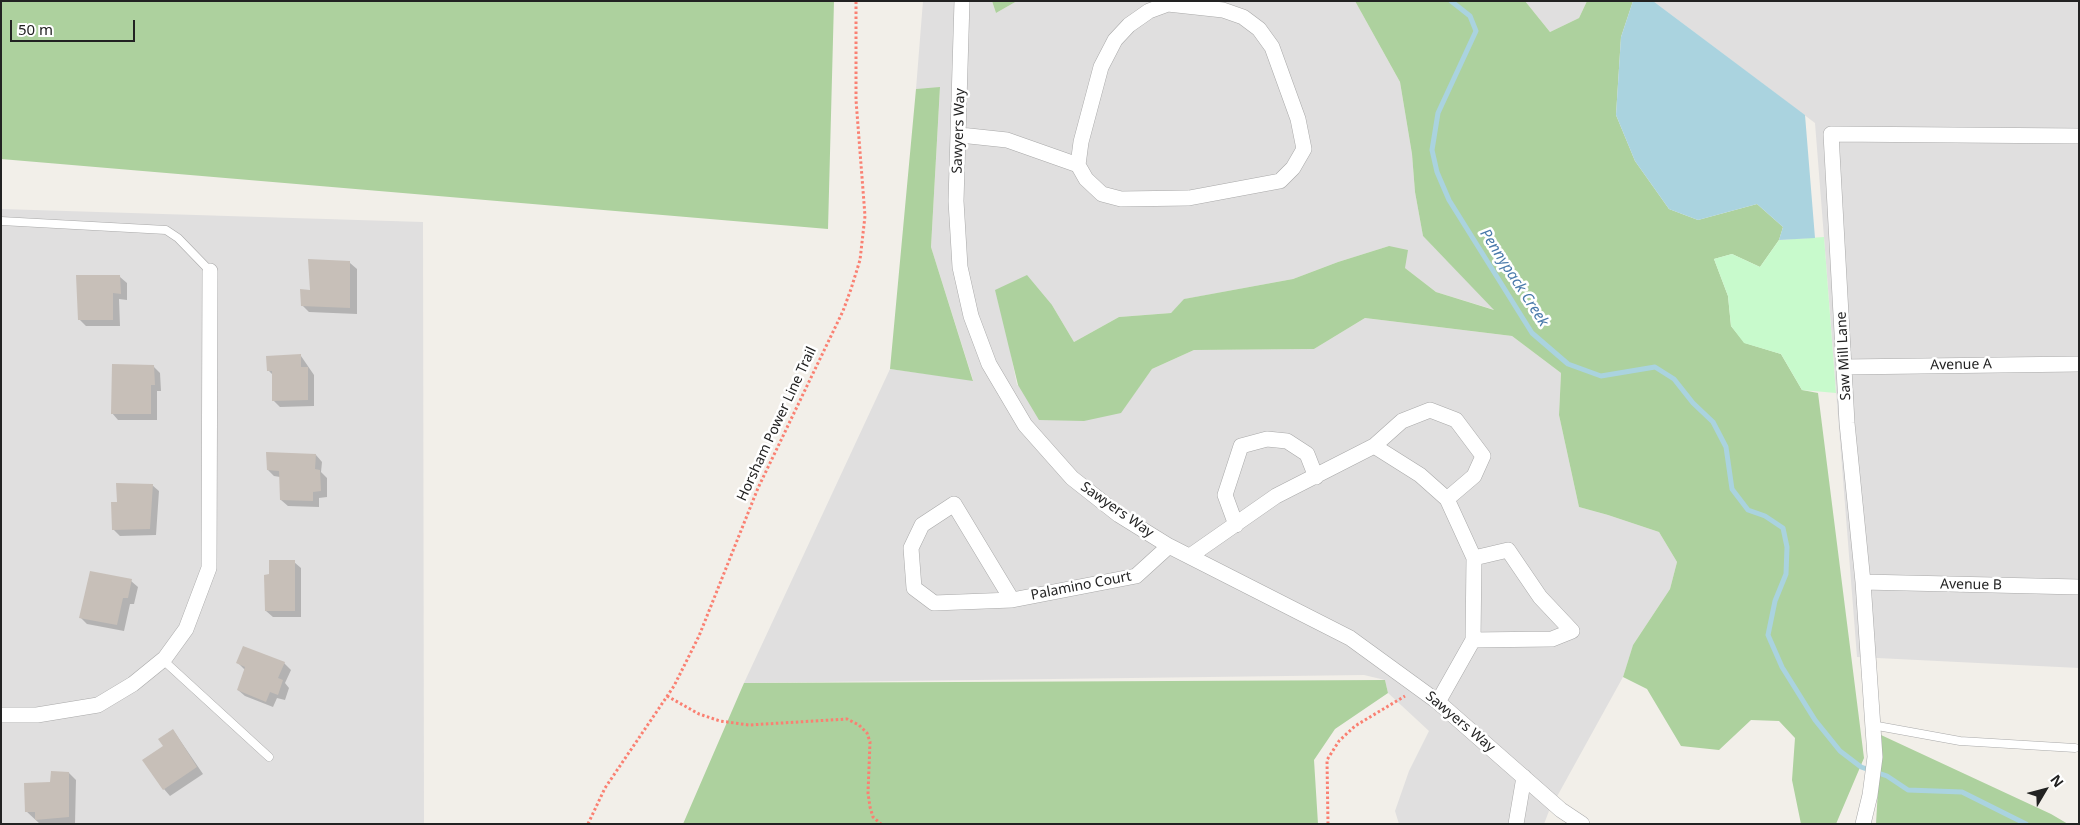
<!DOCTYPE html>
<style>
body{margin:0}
#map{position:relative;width:2080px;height:825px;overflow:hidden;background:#f2efe9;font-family:"Noto Sans",sans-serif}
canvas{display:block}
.frame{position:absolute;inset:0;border:2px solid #222;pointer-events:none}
.north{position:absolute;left:2020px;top:765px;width:50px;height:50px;-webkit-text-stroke:4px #fff;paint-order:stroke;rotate:53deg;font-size:14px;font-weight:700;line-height:20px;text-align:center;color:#222}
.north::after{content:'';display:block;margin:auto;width:18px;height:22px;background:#222;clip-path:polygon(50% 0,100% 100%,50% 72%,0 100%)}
.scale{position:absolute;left:10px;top:20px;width:125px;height:22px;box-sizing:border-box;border:2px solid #222;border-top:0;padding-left:6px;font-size:15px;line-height:18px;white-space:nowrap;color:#222;-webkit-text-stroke:4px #fff;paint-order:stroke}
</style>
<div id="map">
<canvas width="2080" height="825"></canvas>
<div class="frame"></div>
<div class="north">N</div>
<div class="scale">50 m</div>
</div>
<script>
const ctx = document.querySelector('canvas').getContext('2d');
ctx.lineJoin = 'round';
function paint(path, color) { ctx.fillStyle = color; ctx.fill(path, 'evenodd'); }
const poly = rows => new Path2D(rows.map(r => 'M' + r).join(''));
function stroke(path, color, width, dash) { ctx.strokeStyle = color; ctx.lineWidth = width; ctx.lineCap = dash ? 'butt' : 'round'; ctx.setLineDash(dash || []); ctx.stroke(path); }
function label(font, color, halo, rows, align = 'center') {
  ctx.font = font + ' "Noto Sans",sans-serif'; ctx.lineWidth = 5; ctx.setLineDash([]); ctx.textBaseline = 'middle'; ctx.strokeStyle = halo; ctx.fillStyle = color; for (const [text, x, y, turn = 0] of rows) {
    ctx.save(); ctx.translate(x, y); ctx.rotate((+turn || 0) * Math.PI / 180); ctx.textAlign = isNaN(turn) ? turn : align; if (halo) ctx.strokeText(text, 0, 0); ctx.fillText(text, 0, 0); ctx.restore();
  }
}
paint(poly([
 [923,1,992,1,996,13,1017,1,1355,1,1400,82,1412,154,1415,192,1423,236,1495,310,1436,292,1405,268,1389,246,1338,262,1293,279,1185,299,1171,313,1119,317,1074,342,1052,305,1009,345,1017,385,1120,413,1152,369,1194,350,1314,349,1365,318,1512,336,1561,373,1559,415,1579,507,1608,515,1659,532,1677,562,1670,589,1633,645,1623,677,1549,811,1544,824,1399,824,1395,811,1409,771,1429,731,1388,693,1385,680,1364,675,744,683,890,369,973,380,931,247,940,88,916,89],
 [1525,1,1587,1,1579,18,1550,32],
 [1653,1,2079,1,2079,668,1857,657,1815,123],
 [1,209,423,222,424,824,1,824]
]), '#e0dfdf');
paint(poly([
 [1,1,834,1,828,229,1,159],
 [992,1,1017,1,996,13],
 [1355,1,1525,1,1550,32,1579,18,1587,1,1633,1,1621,37,1616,115,1635,161,1669,209,1698,220,1757,204,1783,227,1779,240,1760,267,1732,254,1714,259,1728,296,1731,326,1745,343,1781,354,1802,390,1818,393,1864,758,1836,824,1801,824,1792,780,1795,738,1779,721,1751,720,1719,750,1681,746,1647,689,1623,677,1633,645,1670,589,1677,562,1659,532,1608,515,1579,507,1559,415,1561,373,1512,336,1365,318,1314,349,1194,350,1152,369,1121,413,1084,421,1039,420,1018,385,995,290,1027,275,1052,305,1074,342,1119,317,1171,313,1184,299,1293,279,1338,262,1389,246,1408,250,1405,268,1436,292,1494,310,1423,236,1415,192,1412,154,1400,82],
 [940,87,931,247,973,381,890,369,916,89],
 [1385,680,1388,693,1335,729,1314,760,1318,824,683,824,744,683],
 [1881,735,2051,814,2068,824,1876,824]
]), '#add19e');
paint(poly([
 [1824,237,1836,393,1802,390,1781,354,1744,343,1731,326,1728,296,1714,259,1732,254,1760,267,1779,240]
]), '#c8facc');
paint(poly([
 [1633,1,1653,1,1805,115,1815,238,1779,240,1783,227,1757,204,1698,220,1669,209,1635,161,1616,115,1621,37]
]), '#aad3df');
paint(poly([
 [350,263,357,269,357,314,309,312,302,305,311,292],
 [120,277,127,283,127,300,119,299,120,326,86,326,79,319],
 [301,356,314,375,314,406,280,407,273,400,274,376,269,371],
 [153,366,160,373,161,391,157,391,157,420,118,420,112,413],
 [316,455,322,462,321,472,327,478,327,497,319,498,319,507,288,506,281,500,280,477,274,476,268,470],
 [152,485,159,491,156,535,120,536,113,529,119,503],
 [294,562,301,568,301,617,273,617,266,611],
 [131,581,138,587,134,604,130,604,124,631,87,624,81,618],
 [237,662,284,663,291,670,285,683,289,688,285,700,277,698,273,707,245,696,238,690,245,670],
 [173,730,203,774,170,796,164,789,165,747],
 [69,773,76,780,75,824,40,824,26,811,52,784]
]), '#0003');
stroke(poly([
 [1451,1,1470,16,1476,31,1438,113,1432,150,1437,172,1449,200,1532,333,1568,364,1601,376,1655,367,1674,379,1693,403,1713,422,1726,447,1732,489,1748,510,1765,516,1783,528,1787,547,1786,574,1775,601,1768,635,1782,667,1815,720,1840,751,1861,767,1887,776,1908,790,1962,792,2026,824]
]), '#aad3df', 5);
paint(poly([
 [308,259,350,261,350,308,301,306,300,289,310,290],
 [76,275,120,275,121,294,113,293,113,320,78,320],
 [301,354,301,367,308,367,308,400,272,401,272,371,267,371,266,356],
 [112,364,154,365,155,385,151,385,151,414,111,414],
 [266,452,316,454,315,469,320,470,321,491,313,492,313,501,280,500,279,471,267,470],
 [116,483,153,484,150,529,112,530,111,502,117,502],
 [269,560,295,560,295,611,265,611,264,575,269,574],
 [90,571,132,579,128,598,123,598,117,625,79,618],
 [243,646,285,662,278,678,283,680,278,695,270,692,266,702,237,690,245,667,236,663],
 [173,729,197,767,163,790,142,760,163,746,158,739],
 [51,771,69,772,69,817,35,820,35,812,25,812,24,783,50,782]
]), '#c7bfb8');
const lane = poly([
 [1,221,166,230,178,238,210,271],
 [163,660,269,757],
 [1872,725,1960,741,2075,748]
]);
const street = poly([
 [962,1,956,201,960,267,971,316,989,364,1025,425,1072,478,1119,515,1169,546,1350,638,1438,702,1561,810,1582,824],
 [1168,4,1223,10,1243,17,1259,29,1272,47,1298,119,1304,149,1293,168,1280,181,1189,198,1121,199,1102,194,1086,179,1078,165,1081,142,1101,67,1115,40,1129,25,1149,11,1168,4],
 [960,135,1007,140,1078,165],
 [1844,367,2079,364],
 [1374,446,1420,475,1447,499,1474,558,1473,640,1438,702],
 [1236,525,1225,495,1241,446,1267,439,1287,441,1307,454,1316,477],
 [1190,556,1276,496,1374,446,1402,421,1430,410,1456,420,1483,456,1474,476,1447,499],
 [1863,582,2079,587],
 [1012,600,954,504,922,525,911,548,914,588,934,603,1012,600,1136,576,1169,546],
 [1473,640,1552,639,1572,631,1540,597,1508,550,1474,558],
 [1,715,37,715,98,705,133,684,165,658,186,629,209,568,210,271],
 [1516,824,1524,777],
 [1863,824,1870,795,1875,757,1863,582,1847,423,1831,134,2079,136]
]);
stroke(lane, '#a9a9a9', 9);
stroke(street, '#a9a9a9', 16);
stroke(poly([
 [667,696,699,714,720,721,749,725,847,719,859,725,867,733,870,742,868,793,870,807,873,817,881,824],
 [588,824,605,788,674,686,699,636,758,488,843,311,851,289,860,260,865,216,856,100,856,1],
 [1328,824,1327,760,1339,741,1355,726,1405,696]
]), '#fa8072', 3, [2.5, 2.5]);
stroke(lane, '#fff', 8);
stroke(street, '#fff', 15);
label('14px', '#222', '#fff', [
 ["Sawyers Way",959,131,-88],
 ["Saw Mill Lane",1844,356,-93],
 ["Avenue A",1961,365,-1],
 ["Horsham Power Line Trail",777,424,-65],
 ["Sawyers Way",1117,510,35],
 ["Avenue B",1971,585,1],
 ["Palamino Court",1081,586,-11],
 ["Sawyers Way",1460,722,40]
]);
label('italic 15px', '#4a7aab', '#fff', [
 ["Pennypack Creek",1514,278,57]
]);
</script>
